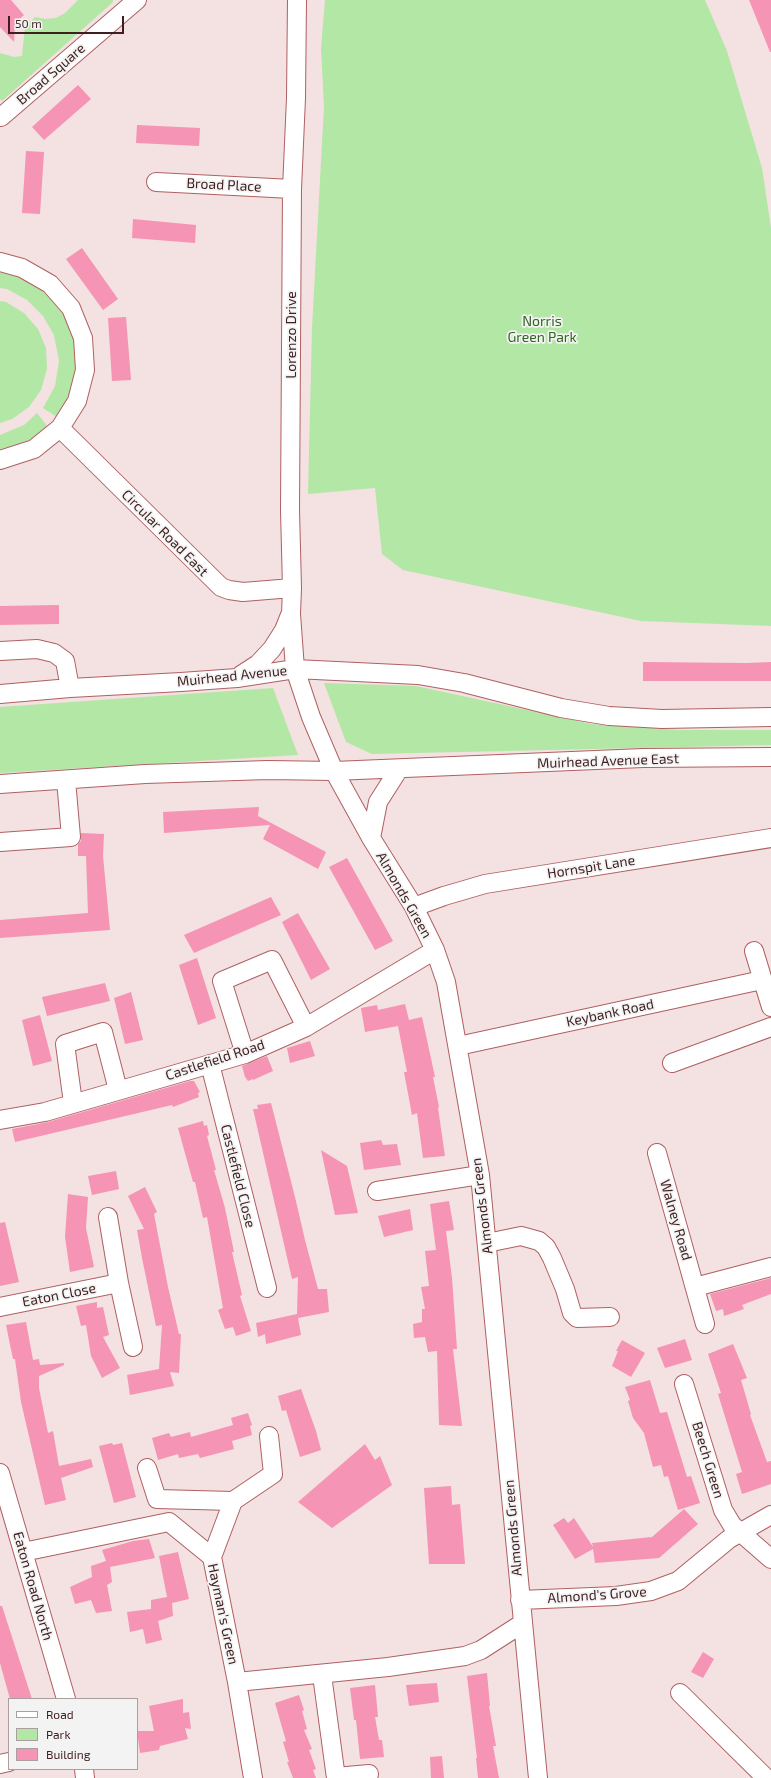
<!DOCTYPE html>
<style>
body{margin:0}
#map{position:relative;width:771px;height:1778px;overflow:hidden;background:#f4e1e1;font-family:"Exo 2",sans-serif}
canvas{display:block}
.legend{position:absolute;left:8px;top:1698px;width:130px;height:72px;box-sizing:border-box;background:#f3f3f3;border:1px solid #ab9e9e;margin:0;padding:5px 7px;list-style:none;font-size:12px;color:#3f1e1f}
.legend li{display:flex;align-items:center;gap:8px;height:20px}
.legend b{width:20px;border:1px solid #ab9e9e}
.scale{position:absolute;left:8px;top:16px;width:116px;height:18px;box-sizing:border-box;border:2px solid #3f1e1f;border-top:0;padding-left:5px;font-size:12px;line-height:14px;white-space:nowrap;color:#3f1e1f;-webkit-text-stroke:3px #f3f3f3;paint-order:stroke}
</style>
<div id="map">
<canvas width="771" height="1778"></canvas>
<ul class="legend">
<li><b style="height:5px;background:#fff"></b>Road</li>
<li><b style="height:11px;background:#b3e7a5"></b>Park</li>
<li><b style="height:11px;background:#f594b4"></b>Building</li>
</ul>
<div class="scale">50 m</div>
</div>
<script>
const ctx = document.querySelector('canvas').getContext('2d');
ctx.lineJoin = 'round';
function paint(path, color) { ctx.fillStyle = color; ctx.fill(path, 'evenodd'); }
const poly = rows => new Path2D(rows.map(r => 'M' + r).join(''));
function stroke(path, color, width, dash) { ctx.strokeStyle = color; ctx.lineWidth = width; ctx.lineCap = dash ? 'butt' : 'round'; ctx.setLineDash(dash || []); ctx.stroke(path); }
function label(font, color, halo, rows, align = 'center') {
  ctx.font = font + ' "Exo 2",sans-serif'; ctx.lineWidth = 3.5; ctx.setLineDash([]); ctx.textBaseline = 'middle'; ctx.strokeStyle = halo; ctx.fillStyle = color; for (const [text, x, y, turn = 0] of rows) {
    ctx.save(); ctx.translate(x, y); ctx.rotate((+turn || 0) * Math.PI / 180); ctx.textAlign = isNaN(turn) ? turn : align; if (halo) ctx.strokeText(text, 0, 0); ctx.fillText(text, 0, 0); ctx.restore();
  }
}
paint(poly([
 [78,0,113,0,113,2,2,101,0,99,0,53,14,57,22,56,25,27,35,17,45,19,56,18,65,13],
 [325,0,705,0,727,51,762,168,771,228,771,626,641,621,403,570,382,554,375,488,308,494,312,328,324,106,321,48],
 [0,271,17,275,41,288,60,308,73,332,77,362,72,391,57,417,43,408,55,386,59,361,54,335,43,316,27,300,7,289,0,288],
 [0,301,6,302,24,313,38,329,46,348,47,369,41,390,29,407,12,419,0,423],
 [37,413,47,426,34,438,5,449,0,450,0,435,24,425],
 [324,683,416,686,592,724,680,730,771,730,771,745,372,754,346,742],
 [273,688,298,755,0,773,0,707]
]), '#b3e7a5');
paint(poly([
 [0,0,11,0,24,15,15,23,14,42,0,27],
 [749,0,771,0,771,52,770,52],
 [78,85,91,99,44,140,32,127],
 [137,125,200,128,199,146,136,143],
 [26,151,44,152,40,214,22,213],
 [133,219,196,225,195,243,132,238],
 [82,248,118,299,103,310,66,259],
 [126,317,131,380,112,381,108,318],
 [59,605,59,624,0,625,0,606],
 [643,662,746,663,771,662,771,681,643,681],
 [259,807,258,816,326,852,318,869,263,839,270,825,164,833,163,812],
 [81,833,104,834,103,856,110,930,0,938,0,920,88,913,86,856,78,856,78,844,81,841],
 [347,858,393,941,375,950,329,867],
 [271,897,281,915,194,953,184,935],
 [298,913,330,969,311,980,282,922],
 [197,958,216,1018,198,1025,179,965],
 [105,983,110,1001,47,1016,42,997],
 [131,992,143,1040,125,1044,114,998],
 [405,1004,409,1020,422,1017,435,1077,433,1077,439,1107,438,1108,445,1156,423,1158,417,1113,412,1115,404,1072,407,1072,398,1026,365,1032,361,1008,377,1005,378,1010],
 [40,1015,52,1061,33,1066,22,1020],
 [310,1041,315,1056,290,1063,287,1048],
 [267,1056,273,1071,253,1080,253,1079,248,1081,245,1077,242,1066],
 [190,1081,194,1081,200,1092,198,1093,199,1097,173,1107,172,1105,15,1142,12,1129,48,1122],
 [271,1103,295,1197,305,1240,318,1289,327,1289,329,1312,298,1318,301,1335,266,1344,265,1334,258,1337,256,1323,297,1314,297,1315,298,1277,292,1279,253,1109,258,1109,257,1105],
 [203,1121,204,1126,207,1125,209,1135,207,1136,216,1170,214,1170,225,1208,234,1252,232,1252,242,1295,240,1296,251,1331,236,1336,233,1327,225,1329,218,1310,223,1308,207,1217,203,1218,195,1182,193,1182,178,1128],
 [381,1140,383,1145,397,1144,401,1165,364,1170,360,1143],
 [321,1150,347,1166,358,1213,335,1215],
 [116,1171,119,1189,92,1195,88,1176],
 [145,1187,157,1212,154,1214,168,1287,179,1334,181,1334,179,1373,170,1372,174,1386,130,1395,127,1375,159,1369,162,1325,156,1326,142,1258,137,1230,144,1229,128,1196],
 [68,1194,88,1197,86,1228,94,1267,70,1272,65,1237],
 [449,1201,454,1230,446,1231,452,1278,457,1349,453,1349,462,1426,439,1425,437,1351,428,1352,425,1337,414,1338,413,1324,422,1322,422,1309,425,1309,421,1287,429,1286,425,1251,436,1250,430,1204],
 [410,1209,413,1230,384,1237,378,1216],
 [5,1222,19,1282,0,1286,0,1223],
 [771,1278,771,1294,742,1305,744,1309,724,1316,723,1309,716,1311,710,1294],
 [97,1302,97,1308,103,1307,109,1335,103,1337,120,1368,102,1378,91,1356,86,1325,81,1326,76,1306],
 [26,1322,33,1360,39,1359,40,1365,64,1363,64,1365,39,1376,39,1388,48,1433,53,1431,59,1466,91,1459,93,1467,61,1478,66,1500,45,1505,21,1402,15,1359,13,1359,6,1325],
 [685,1339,692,1360,665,1368,657,1348],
 [622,1340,645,1353,631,1377,612,1366,618,1351,616,1351],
 [733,1344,747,1378,741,1380,751,1414,750,1415,767,1462,771,1461,771,1484,742,1494,736,1474,742,1472,718,1394,721,1393,708,1354],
 [650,1380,660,1413,667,1412,687,1477,691,1476,700,1503,678,1510,668,1476,664,1477,661,1465,653,1467,644,1433,633,1418,628,1401,630,1400,625,1387],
 [301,1389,316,1431,321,1450,300,1457,286,1410,282,1411,278,1396],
 [248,1413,252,1425,250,1426,252,1435,232,1441,234,1449,200,1458,198,1454,179,1458,178,1454,158,1460,152,1438,169,1433,171,1437,190,1432,191,1437,233,1425,231,1418],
 [112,1443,113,1445,122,1443,136,1497,114,1503,99,1446],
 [365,1444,375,1460,380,1456,392,1485,332,1528,298,1502],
 [451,1486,452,1505,460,1504,465,1564,429,1564,424,1488],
 [684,1509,698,1524,659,1558,595,1563,593,1549,575,1559,553,1525,564,1518,568,1523,574,1518,593,1547,592,1543,652,1537],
 [149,1539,155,1558,110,1567,112,1582,107,1585,112,1611,96,1613,91,1600,75,1604,70,1587,92,1577,91,1566,106,1561,102,1550,133,1541],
 [178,1552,189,1599,172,1603,173,1616,158,1621,162,1640,146,1644,143,1629,130,1632,127,1612,151,1609,151,1600,167,1597,159,1556],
 [0,1606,2,1606,32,1699,10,1699,0,1663],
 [703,1652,714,1659,703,1678,691,1672],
 [487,1673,490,1706,489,1706,496,1746,493,1746,499,1778,478,1778,476,1758,477,1758,467,1676],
 [437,1683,439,1702,409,1706,406,1685],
 [375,1685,378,1717,375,1717,379,1740,382,1740,384,1757,360,1759,356,1720,354,1720,350,1688],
 [299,1695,304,1710,302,1711,307,1729,304,1730,312,1749,309,1750,316,1769,313,1770,316,1778,293,1778,287,1762,289,1762,283,1742,286,1741,275,1703],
 [183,1699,183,1713,189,1712,191,1729,185,1728,188,1739,160,1746,159,1750,140,1753,137,1731,154,1731,149,1706],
 [442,1756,444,1778,431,1778,430,1757]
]), '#f594b4');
const minor = poly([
 [297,0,296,98,292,189,290,510,292,588,291,614,295,669,311,717,334,771,371,838,414,907,435,950,446,982,480,1175,538,1778],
 [0,116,1,117,137,0],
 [156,182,292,189],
 [0,262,22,268,50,284,71,308,83,338,85,370,77,401,60,428,34,449,0,460],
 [60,428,221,587,229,590,243,592,292,588],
 [0,651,37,649,54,653,65,661,70,688],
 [241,675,258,664,272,649,284,630,290,615],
 [0,694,70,688,181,682,237,678,295,669,418,675,464,683,561,708,609,716,662,719,771,717],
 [0,784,145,774,268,770,334,771,643,758,771,757],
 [371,838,378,802,399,769],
 [0,842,71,837,66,780],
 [414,907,444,896,485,884,771,838],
 [754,951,771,1007],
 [458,1046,762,980],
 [245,1054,222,981,272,960,306,1027],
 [672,1063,771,1027],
 [210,1064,267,1288],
 [73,1103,65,1044,103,1032,118,1090],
 [0,1120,45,1112,245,1054,306,1027,435,950],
 [657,1153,705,1324],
 [377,1191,480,1175],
 [108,1217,119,1283,133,1347],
 [487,1243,521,1236,539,1241,546,1247,552,1258,565,1289,572,1313,577,1318,610,1317],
 [695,1287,771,1267],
 [0,1307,119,1283],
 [684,1384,723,1510,732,1525,771,1559],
 [147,1468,157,1499,233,1501,273,1474,269,1436],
 [0,1473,66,1699],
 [23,1552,169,1522,212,1557,237,1682,253,1778],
 [212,1557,233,1501],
 [520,1600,616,1596,651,1591,678,1581,729,1539,771,1515],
 [322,1675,336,1778],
 [237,1682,388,1667,465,1656,481,1650,523,1623],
 [680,1693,766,1778],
 [0,1764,9,1762],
 [84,1769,85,1778],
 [336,1777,369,1774]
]);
stroke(minor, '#af6062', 20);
stroke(minor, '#fff', 18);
label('14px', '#3f1e1f', '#f3f3f3', [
 ["Broad Square",51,74,-41],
 ["Broad Place",224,185,3],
 ["Lorenzo Drive",291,335,-90],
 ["Circular Road East",165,533,45],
 ["Muirhead Avenue",232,676,-6],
 ["Muirhead Avenue East",608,761,-2],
 ["Hornspit Lane",591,867,-9],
 ["Almonds Green",404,895,60],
 ["Keybank Road",610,1013,-12],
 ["Castlefield Road",215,1060,-18],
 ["Castlefield Close",238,1176,76],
 ["Almonds Green",482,1206,-97],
 ["Walney Road",676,1220,74],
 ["Eaton Close",59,1295,-11],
 ["Beech Green",708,1460,73],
 ["Almonds Green",513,1528,-95],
 ["Eaton Road North",33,1586,74],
 ["Almond's Grove",597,1595,-4],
 ["Hayman's Green",223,1614,78]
]);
label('14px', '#326324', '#f3f3f3', [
 ["Norris",542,321],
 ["Green Park",542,337]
]);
</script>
